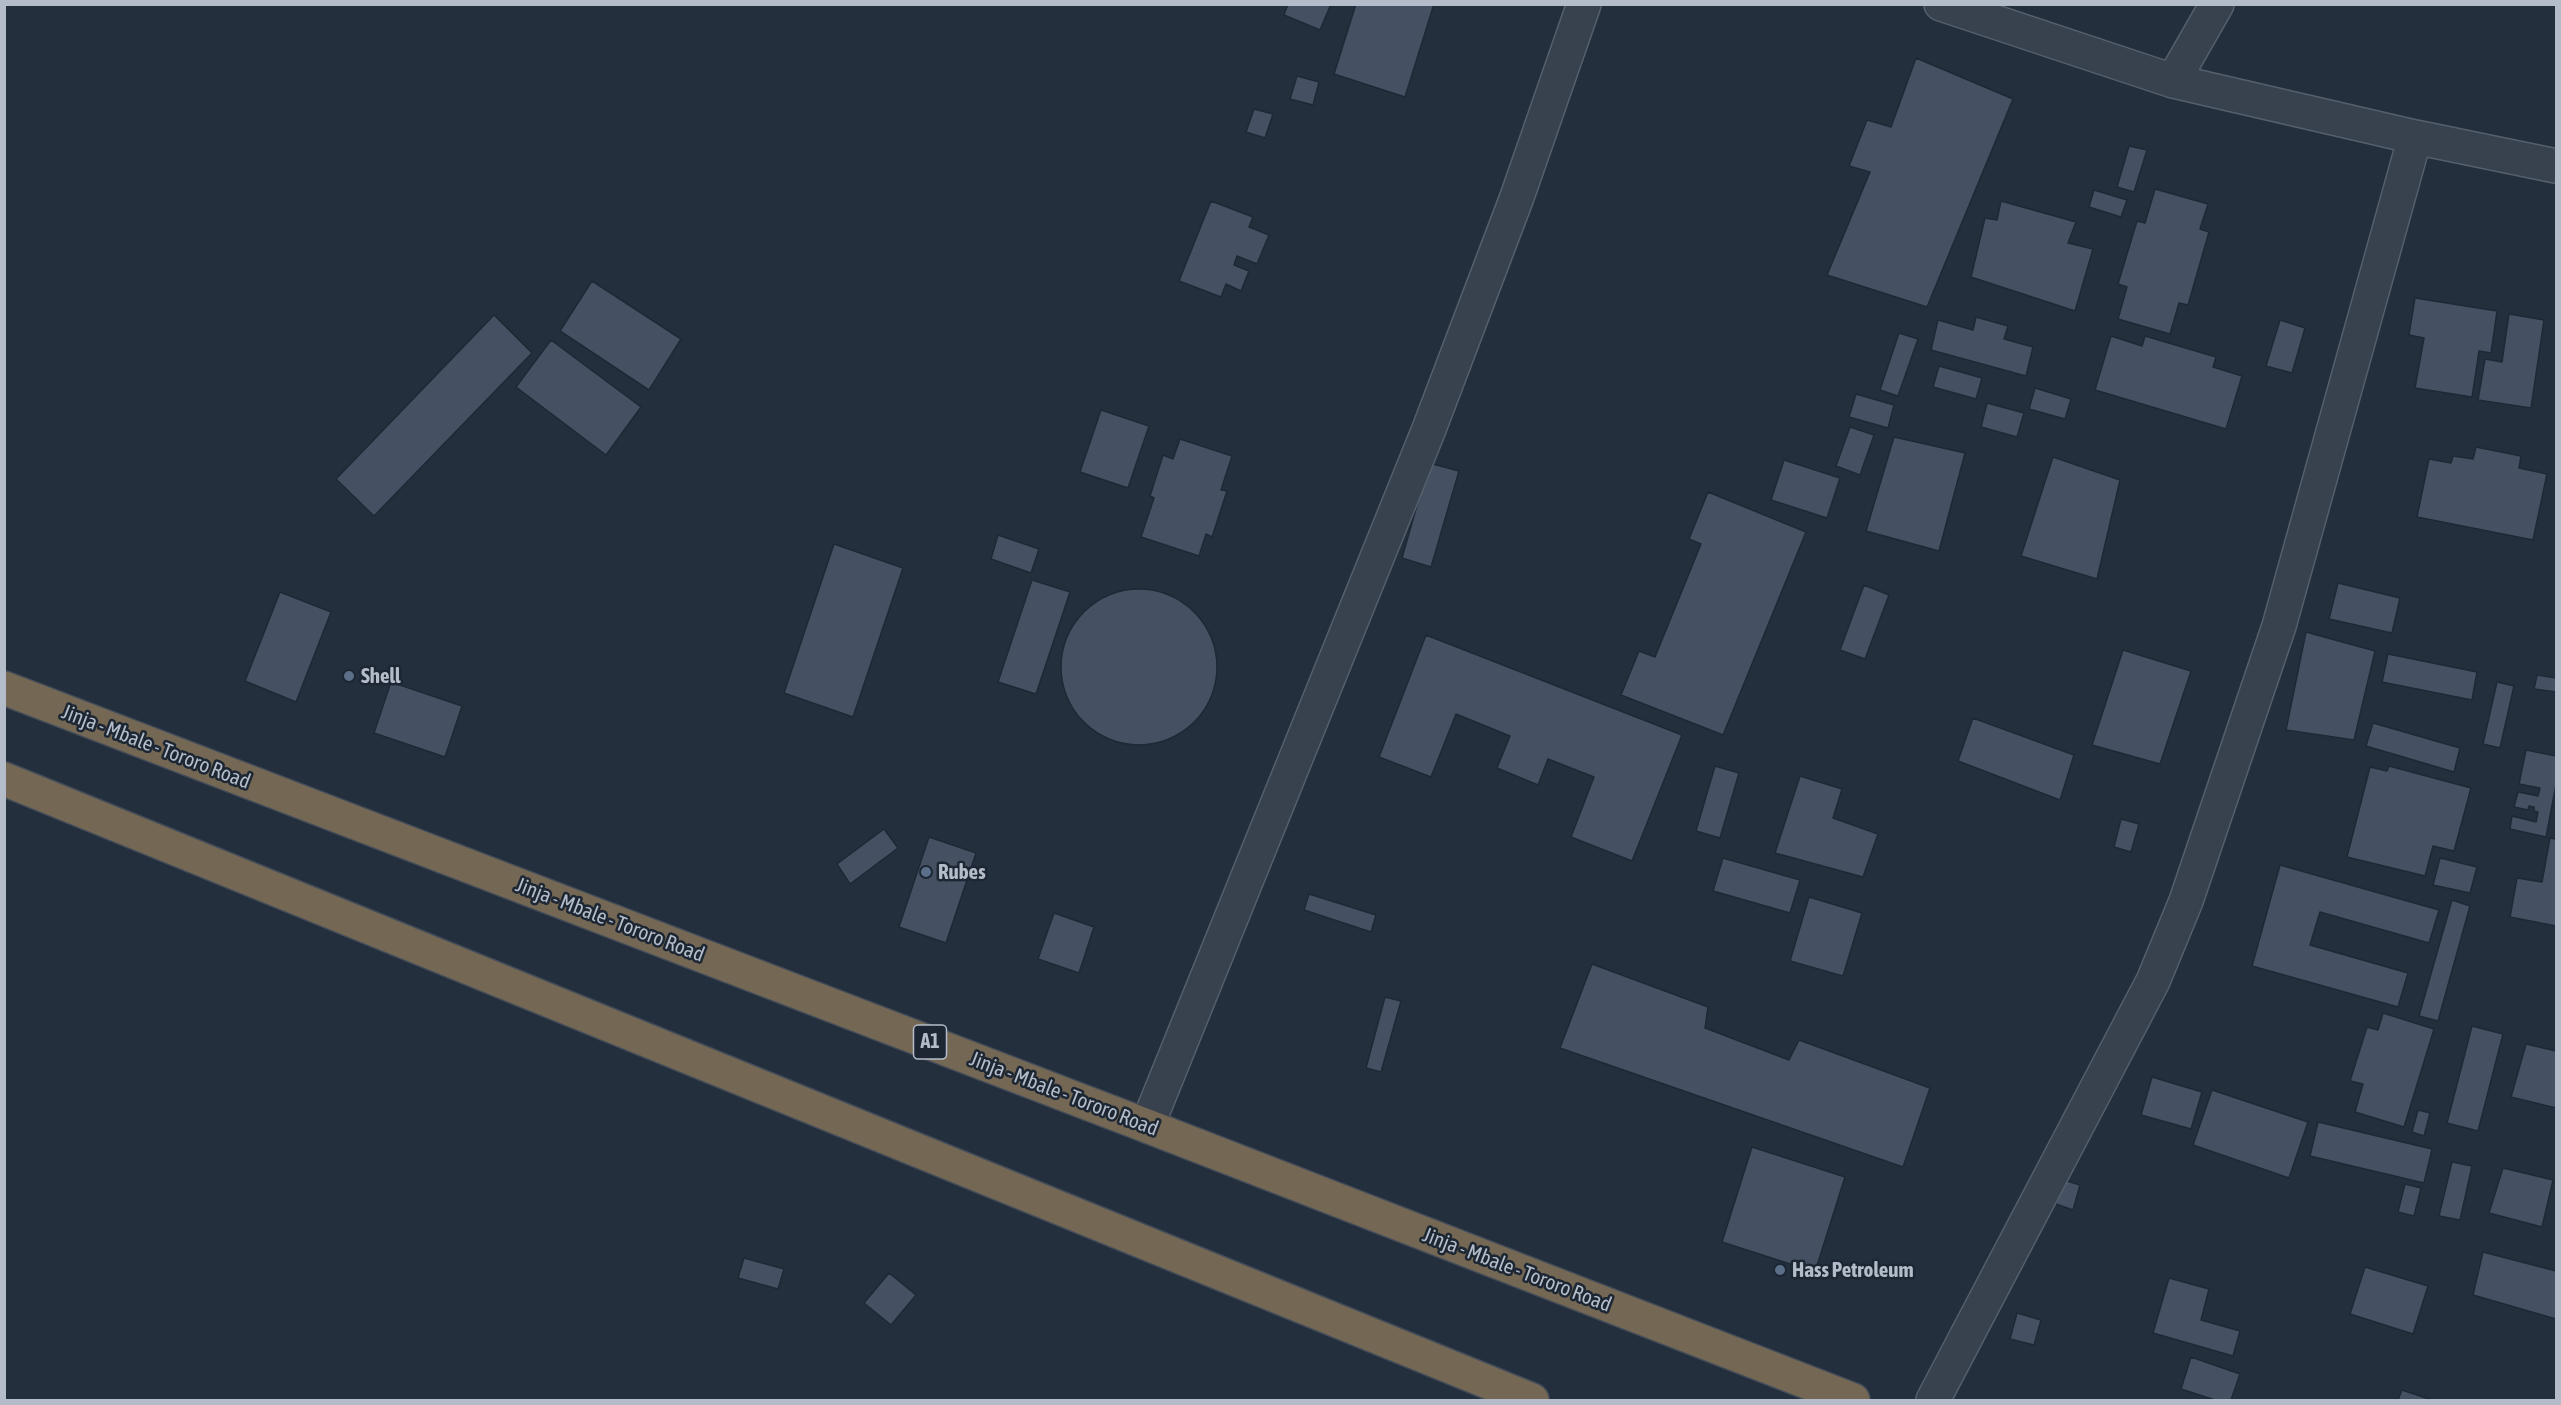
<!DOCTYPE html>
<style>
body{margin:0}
#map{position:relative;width:2561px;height:1405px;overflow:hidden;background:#242f3e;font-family:"Asap Condensed",sans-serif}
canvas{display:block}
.frame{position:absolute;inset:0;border:6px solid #b4bcc9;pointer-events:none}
</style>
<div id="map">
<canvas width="2561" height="1405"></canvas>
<div class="frame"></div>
</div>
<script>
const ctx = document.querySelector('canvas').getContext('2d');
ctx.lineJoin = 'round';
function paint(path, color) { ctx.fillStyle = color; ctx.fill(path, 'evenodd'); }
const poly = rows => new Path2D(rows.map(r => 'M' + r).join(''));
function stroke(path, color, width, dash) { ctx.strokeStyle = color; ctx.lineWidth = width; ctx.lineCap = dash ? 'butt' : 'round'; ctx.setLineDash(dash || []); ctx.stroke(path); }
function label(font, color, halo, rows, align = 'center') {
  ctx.font = font + ' "Asap Condensed",sans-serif'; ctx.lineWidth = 5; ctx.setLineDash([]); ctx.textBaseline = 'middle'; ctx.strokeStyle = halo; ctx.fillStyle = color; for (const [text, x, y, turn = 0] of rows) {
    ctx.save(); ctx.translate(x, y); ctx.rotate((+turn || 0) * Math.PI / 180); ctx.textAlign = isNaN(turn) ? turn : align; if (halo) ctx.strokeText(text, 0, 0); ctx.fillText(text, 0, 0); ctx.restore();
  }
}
const building = poly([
 [1288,4,1331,4,1320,30,1284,15,1288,4],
 [1356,4,1434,4,1405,97,1334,74,1356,4],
 [1916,58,2013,99,1927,307,1827,275,1870,172,1849,166,1867,120,1891,127,1916,58],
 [1297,76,1319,82,1313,105,1290,99,1297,76],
 [1254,109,1273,114,1265,138,1246,132,1254,109],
 [2129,146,2147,150,2134,192,2117,187,2129,146],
 [2155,189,2208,204,2200,229,2209,232,2188,305,2179,303,2170,334,2118,319,2127,287,2118,284,2137,221,2145,223,2155,189],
 [2094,190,2127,200,2121,217,2089,207,2094,190],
 [1211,201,1253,217,1249,227,1269,235,1257,264,1237,256,1234,265,1249,271,1241,291,1226,284,1221,297,1179,281,1211,201],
 [2001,201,2076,222,2068,243,2093,249,2075,311,1971,277,1985,218,1997,220,2001,201],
 [592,281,681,339,649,390,560,331,592,281],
 [2415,298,2497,311,2491,353,2479,351,2472,397,2415,388,2424,338,2409,335,2415,298],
 [2509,314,2544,320,2531,408,2478,400,2485,359,2502,362,2509,314],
 [494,315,532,353,374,516,336,479,494,315],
 [1976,317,2008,326,2004,339,2033,347,2026,376,1931,350,1938,320,1973,330,1976,317],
 [2280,320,2305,328,2292,373,2266,366,2280,320],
 [1899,333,1918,339,1898,396,1880,390,1899,333],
 [2111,336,2142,346,2145,336,2216,357,2213,367,2242,376,2226,429,2095,390,2111,336],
 [551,340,641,407,606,455,516,387,551,340],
 [1939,366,1982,378,1976,399,1933,387,1939,366],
 [2035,388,2071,399,2065,419,2029,409,2035,388],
 [1856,394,1894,405,1888,428,1849,417,1856,394],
 [1987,403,2024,413,2017,437,1981,427,1987,403],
 [1101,410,1149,426,1128,488,1080,472,1101,410],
 [1850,427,1874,435,1860,475,1836,466,1850,427],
 [1894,437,1965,453,1939,551,1866,531,1894,437],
 [1180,439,1232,456,1221,490,1227,491,1212,537,1206,534,1199,556,1141,537,1154,498,1150,496,1163,455,1173,459,1180,439],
 [2476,447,2521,456,2519,468,2547,474,2533,540,2417,517,2429,459,2451,463,2453,456,2473,459,2476,447],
 [2053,457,2120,480,2097,579,2021,556,2053,457],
 [1784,460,1840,478,1827,518,1771,500,1784,460],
 [1429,463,1459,471,1431,567,1402,558,1429,463],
 [1708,492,1806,532,1723,735,1621,695,1639,651,1655,657,1701,544,1689,539,1708,492],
 [998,535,1039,549,1031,573,991,559,998,535],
 [834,544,903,568,853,717,784,693,834,544],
 [1032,580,1070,592,1036,694,998,682,1032,580],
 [2338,583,2400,598,2392,633,2329,619,2338,583],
 [1864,585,1889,595,1865,659,1840,650,1864,585],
 '1061 667a78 78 0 1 1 156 0a78 78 0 1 1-156 0Z',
 [280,592,331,612,296,702,245,681,280,592],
 [2306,632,2375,651,2354,740,2286,730,2306,632],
 [1426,635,1682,735,1632,861,1571,837,1594,777,1548,759,1538,785,1497,768,1510,736,1456,714,1431,777,1379,757,1426,635],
 [2123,650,2191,671,2160,764,2092,745,2123,650],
 [2388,654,2477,672,2472,700,2382,682,2388,654],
 [2537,675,2556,678,2556,692,2534,689,2537,675],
 [391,682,462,706,445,757,374,733,391,682],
 [2497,682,2514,686,2500,748,2483,744,2497,682],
 [1973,718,2074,755,2060,800,1958,761,1973,718],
 [2373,723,2460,748,2454,772,2366,746,2373,723],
 [2526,750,2556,756,2556,785,2546,837,2510,829,2512,816,2536,822,2538,812,2534,811,2534,807,2529,806,2528,810,2514,807,2518,792,2538,796,2540,788,2519,784,2526,750],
 [1715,766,1739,773,1720,838,1696,831,1715,766],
 [2389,766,2471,788,2454,851,2433,846,2425,876,2347,857,2370,767,2387,771,2389,766],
 [1800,776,1842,789,1833,818,1878,834,1863,877,1775,853,1800,776],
 [2121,819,2139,824,2131,852,2114,847,2121,819],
 [884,829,898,848,850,884,837,864,884,829],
 [929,837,976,853,946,943,899,927,929,837],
 [2550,838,2556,839,2556,926,2510,917,2517,878,2542,882,2550,838],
 [1723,858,1800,880,1790,913,1713,891,1723,858],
 [2440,858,2477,867,2470,893,2433,885,2440,858],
 [2280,865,2439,910,2429,943,2320,912,2310,945,2408,973,2398,1007,2252,966,2280,865],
 [1309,894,1376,915,1371,932,1304,910,1309,894],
 [1809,897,1862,913,1843,976,1790,961,1809,897],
 [2452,900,2470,906,2438,1021,2419,1016,2452,900],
 [1054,913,1094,927,1079,973,1038,959,1054,913],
 [1592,964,1708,1007,1705,1028,1789,1060,1799,1040,1930,1088,1903,1167,1560,1048,1592,964],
 [1385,997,1401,1001,1381,1072,1366,1068,1385,997],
 [2383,1013,2434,1029,2404,1127,2355,1112,2363,1084,2350,1081,2367,1027,2378,1030,2383,1013],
 [2472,1026,2503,1034,2478,1131,2447,1123,2472,1026],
 [2526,1044,2556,1051,2556,1108,2511,1097,2526,1044],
 [2152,1077,2202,1092,2191,1129,2141,1115,2152,1077],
 [2212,1090,2308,1122,2289,1178,2193,1145,2212,1090],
 [2418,1110,2430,1113,2424,1136,2412,1132,2418,1110],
 [2318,1122,2432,1149,2424,1183,2310,1156,2318,1122],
 [1752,1147,1845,1177,1815,1272,1722,1242,1752,1147],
 [2452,1162,2472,1166,2460,1220,2439,1216,2452,1162],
 [2503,1168,2553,1180,2542,1227,2489,1213,2503,1168],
 [2064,1180,2080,1185,2073,1210,2056,1204,2064,1180],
 [2405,1184,2421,1188,2414,1216,2398,1212,2405,1184],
 [2483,1252,2556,1271,2556,1319,2473,1295,2483,1252],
 [744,1258,784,1269,778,1289,738,1278,744,1258],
 [2365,1267,2428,1286,2413,1334,2350,1314,2365,1267],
 [889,1273,916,1295,891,1325,864,1303,889,1273],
 [2169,1278,2209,1289,2201,1320,2240,1331,2233,1356,2153,1333,2169,1278],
 [2017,1313,2041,1320,2034,1345,2010,1339,2017,1313],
 [2191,1357,2240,1374,2231,1400,2215,1400,2181,1389,2191,1357],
 [2402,1390,2432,1400,2398,1400,2402,1390]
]);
paint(building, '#455162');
stroke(building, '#1f2835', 1.5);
const minor = poly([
 [1941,4,2173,81,2415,137,2556,166],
 [2173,81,2217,4],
 [1147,1126,1429,429,1517,197,1584,4],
 [1933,1400,2153,981,2186,901,2279,626,2415,137]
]);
const highway = poly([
 [4,688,1147,1126,1853,1400],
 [4,779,1532,1400]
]);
stroke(minor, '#565f6c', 36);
stroke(highway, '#434c59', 36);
stroke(minor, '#38414e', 33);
stroke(highway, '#746855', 33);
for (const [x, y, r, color] of [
 [349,676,6,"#5c6f8a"],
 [926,872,6,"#5c6f8a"],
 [1780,1270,6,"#5c6f8a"]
]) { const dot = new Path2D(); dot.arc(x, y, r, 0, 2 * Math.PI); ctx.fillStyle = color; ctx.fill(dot); stroke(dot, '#1d2633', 2); }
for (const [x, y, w] of [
 [930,1042,33]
]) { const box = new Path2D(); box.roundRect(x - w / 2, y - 17, w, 34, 4.5); ctx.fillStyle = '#1d2633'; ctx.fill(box); stroke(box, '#b4bcc9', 1.5); }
label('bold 20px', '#b4bcc9', null, [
 ["A1",930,1042]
]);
label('bold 21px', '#b4bcc9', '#1d2633', [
 ["Shell",361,676],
 ["Rubes",938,872],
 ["Hass Petroleum",1792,1270]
], 'left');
label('21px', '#b4bcc9', '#1d2633', [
 ["Jinja - Mbale - Tororo Road",156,747,21],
 ["Jinja - Mbale - Tororo Road",610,920,21],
 ["Jinja - Mbale - Tororo Road",1064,1094,21],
 ["Jinja - Mbale - Tororo Road",1517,1270,21]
]);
</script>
